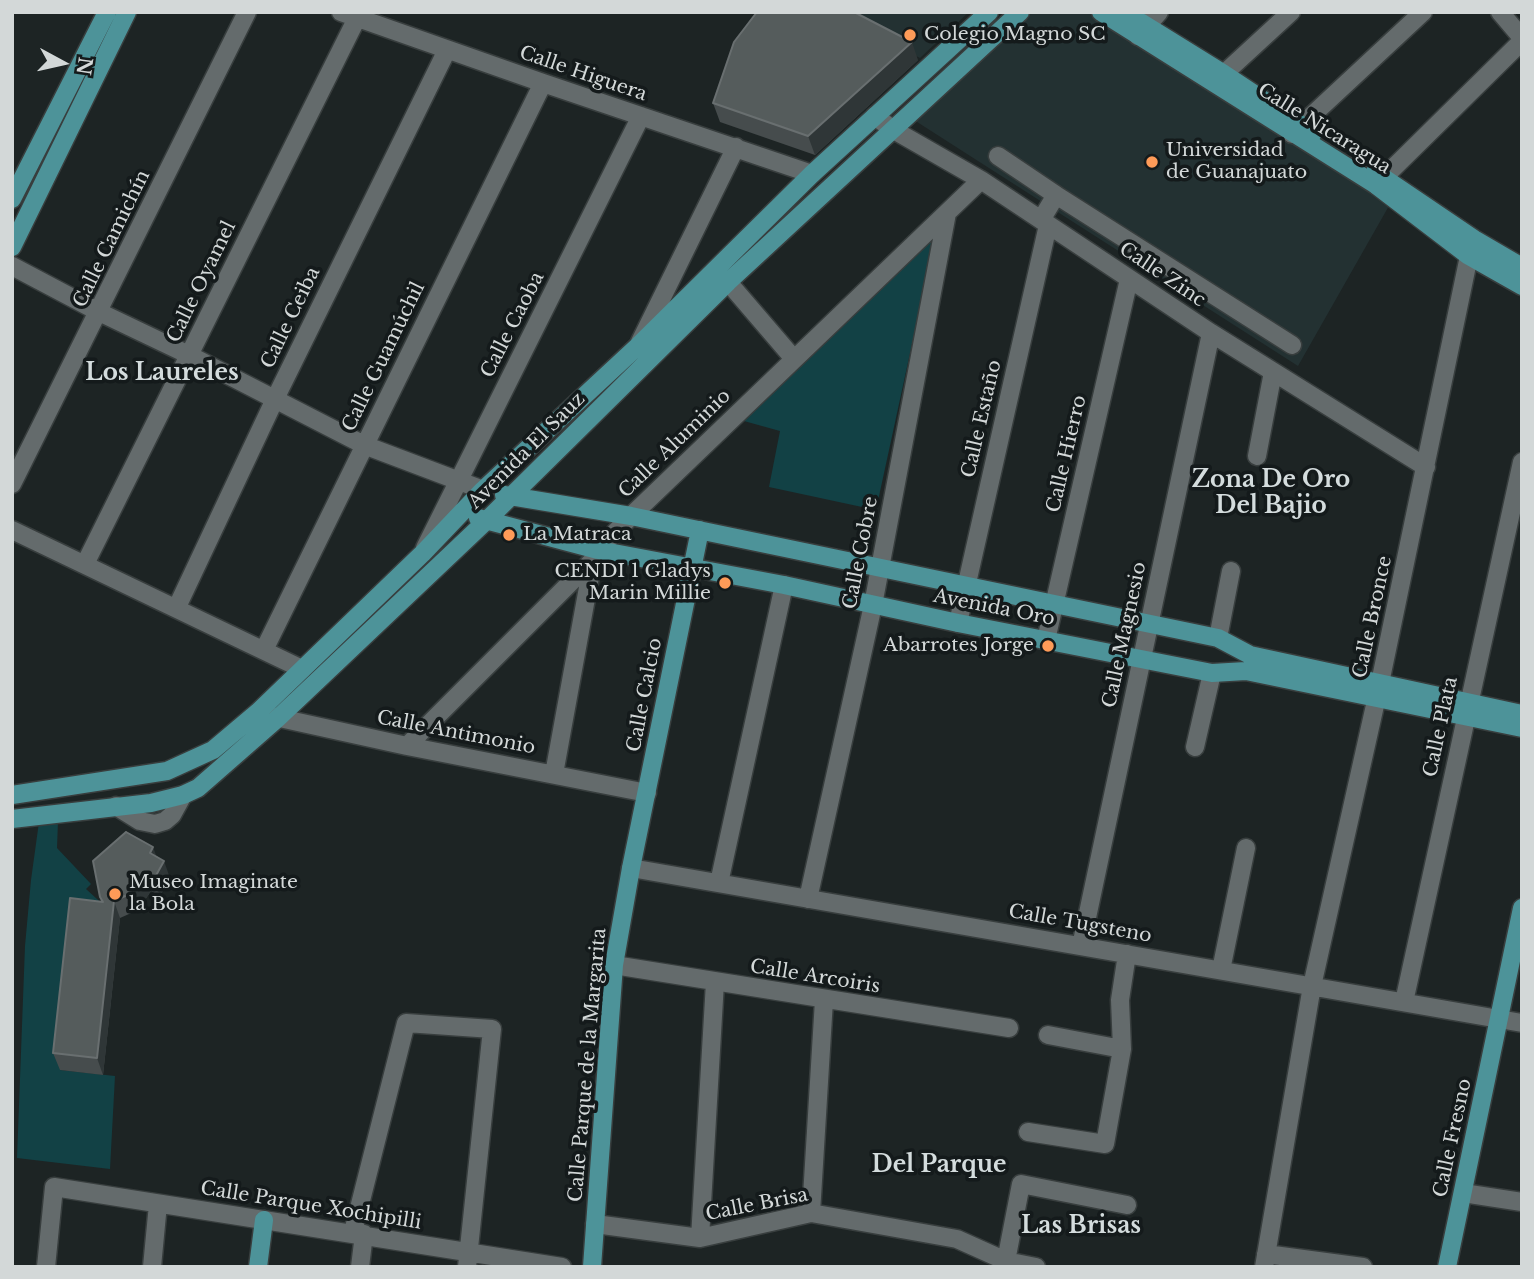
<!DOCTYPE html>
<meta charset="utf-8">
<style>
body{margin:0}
#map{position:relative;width:1534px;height:1279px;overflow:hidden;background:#1d2424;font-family:"Libre Baskerville",serif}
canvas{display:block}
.frame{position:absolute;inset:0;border:14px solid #d3d8d8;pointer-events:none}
.north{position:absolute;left:28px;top:28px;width:70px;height:70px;-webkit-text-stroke:5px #141a1b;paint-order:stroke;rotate:98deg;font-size:19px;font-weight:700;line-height:28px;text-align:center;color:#d3d8d8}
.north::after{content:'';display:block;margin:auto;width:24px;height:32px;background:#d3d8d8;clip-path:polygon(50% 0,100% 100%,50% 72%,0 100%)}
</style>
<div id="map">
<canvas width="1534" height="1279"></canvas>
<div class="frame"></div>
<div class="north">N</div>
</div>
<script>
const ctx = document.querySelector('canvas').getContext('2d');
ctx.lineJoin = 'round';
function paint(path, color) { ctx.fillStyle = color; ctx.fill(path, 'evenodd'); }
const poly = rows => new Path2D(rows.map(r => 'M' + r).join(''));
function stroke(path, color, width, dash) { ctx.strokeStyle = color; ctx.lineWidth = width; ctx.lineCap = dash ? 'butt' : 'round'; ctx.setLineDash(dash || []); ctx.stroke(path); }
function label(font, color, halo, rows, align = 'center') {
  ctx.font = font + ' "Libre Baskerville",serif'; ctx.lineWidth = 7; ctx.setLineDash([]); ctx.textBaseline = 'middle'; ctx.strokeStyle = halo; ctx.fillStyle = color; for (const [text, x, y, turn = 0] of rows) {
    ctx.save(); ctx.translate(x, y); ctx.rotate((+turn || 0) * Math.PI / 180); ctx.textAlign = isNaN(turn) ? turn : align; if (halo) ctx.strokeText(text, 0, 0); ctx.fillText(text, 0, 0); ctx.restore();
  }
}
paint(poly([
 [831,12,969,12,920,58],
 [1032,12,1088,12,1390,204,1298,366,914,120,1019,19]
]), '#233132');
paint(poly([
 [938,224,876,510,769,487,780,431,744,421],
 [58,821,57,848,91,884,86,889,119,919,60,1070,115,1076,110,1169,17,1158,25,946,31,880,39,822]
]), '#124145');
const minor = poly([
 [341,12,543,83,812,174],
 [1500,12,1522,38],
 [1138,36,1159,12],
 [1215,82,1291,12],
 [875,116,892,129,981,180,1211,333,1426,467],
 [1292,134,1423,12],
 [998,156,1056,195],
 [1376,185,1522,41],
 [1041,220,1056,195,1292,345],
 [12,266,99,312,189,355,364,445,483,490],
 [728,282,794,359],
 [640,342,736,147],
 [1257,456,1273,372],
 [12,484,247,12],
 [12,530,302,669],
 [425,548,641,116],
 [85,564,357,18],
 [177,607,275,399,447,50],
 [958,623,1048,225],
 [1218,638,1231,571],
 [1046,640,1129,279],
 [264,650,543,83],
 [266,715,407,746,647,793],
 [407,746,593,560,598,550,631,516,981,180],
 [1195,747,1212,673],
 [554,774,593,560],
 [116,806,140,821,155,824,165,821,172,815,183,795],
 [631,868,1522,1023],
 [719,883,784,585],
 [808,899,873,605,947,213],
 [1081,946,1211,333],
 [614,965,1009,1028],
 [1221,970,1246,848],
 [1404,1002,1522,462],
 [1048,1035,1122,1049],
 [1028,1132,1105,1144,1122,1049,1120,1000,1127,954],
 [1463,1193,1522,1202],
 [811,1213,824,1000],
 [595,1224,700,1238,811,1213,957,1239,1006,1261,1036,1267],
 [353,1232,406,1023,492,1029,467,1267],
 [700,1238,715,982],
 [1266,1254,1363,1267],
 [1006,1261,1021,1184,1127,1205],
 [46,1267,54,1187,562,1267],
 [152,1267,158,1204],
 [360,1267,364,1234],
 [1264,1267,1312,986,1380,683,1469,256]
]);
const major = poly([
 [1101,12,1376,185,1469,256,1522,286],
 [1124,12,1224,74,1313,133],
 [1375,172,1474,239,1522,267],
 [12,199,107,12],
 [12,247,127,12],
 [504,495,631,516,1218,638,1250,655,1522,714],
 [478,518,598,550,784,585,958,623,1212,673,1246,671,1522,728],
 [12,795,167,771,213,750,258,712,423,553,483,490,639,345,812,174,989,12],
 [12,819,151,803,183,795,198,788,278,718,486,521,728,282,1020,12],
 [258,1267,264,1220],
 [592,1267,614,965,631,868,700,530],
 [1447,1267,1522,908]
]);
stroke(minor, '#383e3e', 21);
stroke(major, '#383e3e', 21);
stroke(minor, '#646b6c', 18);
stroke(major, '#4d9399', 18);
paint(poly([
 [918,60,815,155,720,122,713,103],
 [157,856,170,878,160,896,151,891,138,910,120,918,103,1075,60,1070,53,1053,101,901,100,897]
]), '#464c4d');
paint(poly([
 [912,42,918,60,815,155,808,136],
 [153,847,159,863,150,853],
 [164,861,170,878,160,896,154,879],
 [145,874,151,891,138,910,132,893],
 [114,901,120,918,103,1075,97,1058]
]), '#2f3637');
const building = poly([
 [757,12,854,12,912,42,808,136,713,103,734,42,757,12],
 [126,832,153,847,150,853,164,861,154,879,145,874,132,893,114,901,97,1058,53,1053,70,898,103,902,100,897,93,861,126,832]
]);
paint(building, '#555c5c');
stroke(building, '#696f70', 2);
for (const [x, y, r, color] of [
 [910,35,7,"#fe9b58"],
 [1152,162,7,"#fe9b58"],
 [509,535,7,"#fe9b58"],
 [725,583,7,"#fe9b58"],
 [1048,646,7,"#fe9b58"],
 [115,894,7,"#fe9b58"]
]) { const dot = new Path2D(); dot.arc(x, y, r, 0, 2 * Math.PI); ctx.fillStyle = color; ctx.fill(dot); stroke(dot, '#141a1b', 2.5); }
label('19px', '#d3d8d8', '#141a1b', [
 ["Colegio Magno SC",924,35],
 ["Universidad",1166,151],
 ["de Guanajuato",1166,173],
 ["La Matraca",523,535],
 ["CENDI 1 Gladys",711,572,"right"],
 ["Marin Millie",711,594,"right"],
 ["Abarrotes Jorge",1034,646,"right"],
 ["Museo Imaginate",129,883],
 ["la Bola",129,905]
], 'left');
label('19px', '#d3d8d8', '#141a1b', [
 ["Calle Higuera",583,74,19],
 ["Calle Nicaragua",1324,129,32],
 ["Calle Camichín",112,239,-64],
 ["Calle Zinc",1162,275,34],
 ["Calle Oyamel",202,282,-64],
 ["Calle Ceiba",291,318,-64],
 ["Calle Caoba",513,325,-63],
 ["Calle Guamúchil",384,357,-64],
 ["Calle Estaño",982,419,-77],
 ["Calle Aluminio",675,444,-44],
 ["Avenida El Sauz",527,451,-45],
 ["Calle Hierro",1067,454,-77],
 ["Calle Cobre",861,553,-79],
 ["Avenida Oro",994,608,11],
 ["Calle Bronce",1373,617,-78],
 ["Calle Magnesio",1125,635,-78],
 ["Calle Calcio",645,695,-79],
 ["Calle Plata",1441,727,-78],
 ["Calle Antimonio",456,733,11],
 ["Calle Tugsteno",1080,924,10],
 ["Calle Arcoiris",815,977,9],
 ["Calle Parque de la Margarita",588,1065,-85],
 ["Calle Fresno",1453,1138,-78],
 ["Calle Brisa",757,1205,-11],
 ["Calle Parque Xochipilli",311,1206,9]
]);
label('bold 23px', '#d4dcdd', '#141a1b', [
 ["Los Laureles",162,374],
 ["Zona De Oro",1271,481],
 ["Del Bajio",1271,507],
 ["Del Parque",939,1166],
 ["Las Brisas",1081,1227]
]);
</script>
